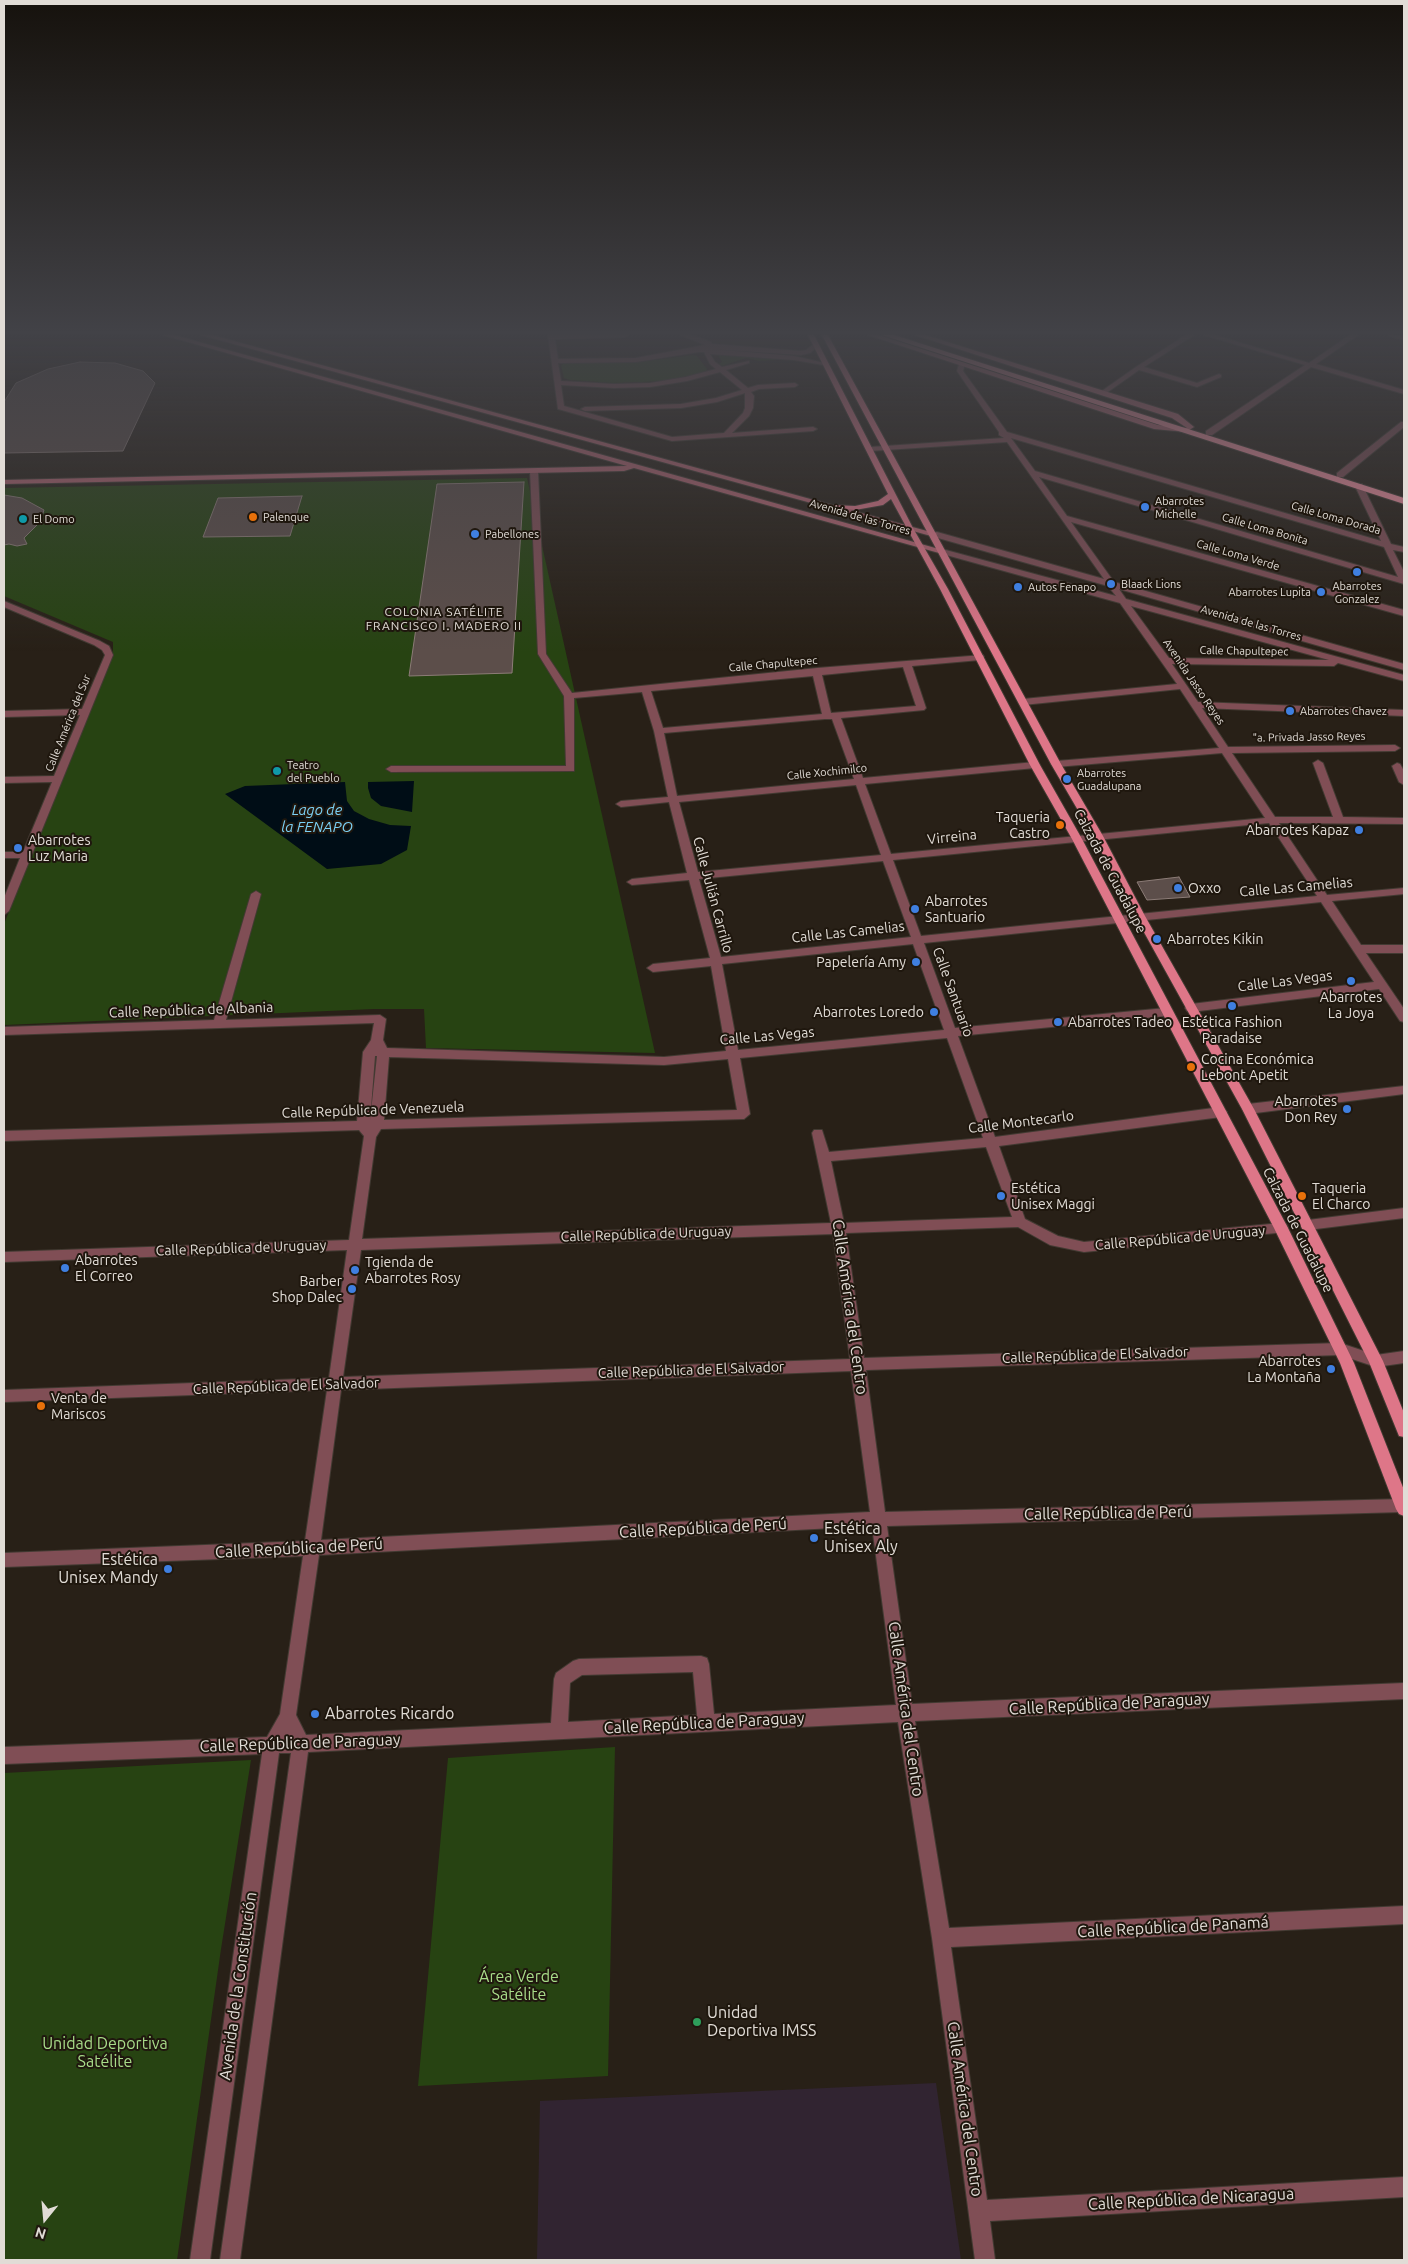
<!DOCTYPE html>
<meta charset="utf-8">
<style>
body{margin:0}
#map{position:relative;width:1408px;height:2264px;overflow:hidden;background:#282017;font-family:Ubuntu,sans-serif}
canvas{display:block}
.frame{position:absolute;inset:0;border:5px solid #e1dcd6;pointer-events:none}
.north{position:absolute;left:20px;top:2194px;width:50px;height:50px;-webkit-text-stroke:4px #1f170e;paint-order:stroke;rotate:197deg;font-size:14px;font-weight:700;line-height:20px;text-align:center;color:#e1dcd6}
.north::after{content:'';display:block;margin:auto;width:18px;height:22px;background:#e1dcd6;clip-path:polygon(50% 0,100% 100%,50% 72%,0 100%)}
</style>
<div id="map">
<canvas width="1408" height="2264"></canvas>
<div class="frame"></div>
<div class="north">N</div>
</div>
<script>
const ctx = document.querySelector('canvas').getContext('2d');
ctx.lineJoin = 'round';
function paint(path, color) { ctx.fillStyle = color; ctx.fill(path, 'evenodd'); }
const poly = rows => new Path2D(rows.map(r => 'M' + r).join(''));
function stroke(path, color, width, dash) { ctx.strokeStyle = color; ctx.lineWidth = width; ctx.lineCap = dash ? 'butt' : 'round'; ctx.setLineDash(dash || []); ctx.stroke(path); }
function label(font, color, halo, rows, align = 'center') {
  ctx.font = font + ' Ubuntu,sans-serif'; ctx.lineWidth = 4; ctx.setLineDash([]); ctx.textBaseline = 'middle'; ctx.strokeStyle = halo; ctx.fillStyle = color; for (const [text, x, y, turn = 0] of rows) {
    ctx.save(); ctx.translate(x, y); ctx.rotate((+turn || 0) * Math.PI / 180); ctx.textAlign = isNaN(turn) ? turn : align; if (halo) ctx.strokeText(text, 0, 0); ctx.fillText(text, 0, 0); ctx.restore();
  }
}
paint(poly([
 [936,2083,961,2260,537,2260,540,2101]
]), '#312431');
paint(poly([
 [712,354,791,359,759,361,746,358,722,366,719,364,722,362,718,355],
 [693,355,697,356,707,369,706,372,664,381,641,382,613,383,570,380,564,378,561,365,565,363,638,362],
 [527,478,655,1053,426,1048,424,1009,374,1009,4,1025,4,924,113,655,113,642,4,596,4,488],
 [615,1747,608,2076,418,2086,448,1758],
 [251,1760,221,1949,177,2260,4,2260,4,1773]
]), '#274312');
paint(poly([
 [414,781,412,812,381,806,371,798,368,788,368,782],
 [345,782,347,801,354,811,369,819,390,825,411,826,407,850,381,864,327,869,225,794,245,786]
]), '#000d16');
const building = poly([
 [80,362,115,363,143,371,155,383,123,451,4,453,4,402,16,383,48,369,80,362],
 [524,482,512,673,409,676,437,484,524,482],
 [4,495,22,498,44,510,40,522,24,538,27,544,17,546,9,544,4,545,4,495],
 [302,496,290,536,203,537,218,498,302,496],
 [1179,877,1190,897,1147,900,1137,882,1179,877]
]);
paint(building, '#5c4e4a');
stroke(building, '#8c7c77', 1);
const street = poly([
 [548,335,628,335,625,337,555,339,558,359,636,358,705,345,681,335,691,335,711,342,712,344,801,351,806,350,814,344,818,344,818,346,810,353,801,355,711,349,794,356,829,364,829,366,794,360,710,354,715,362,722,367,749,361,749,363,726,370,748,388,758,385,795,383,798,385,795,387,759,389,751,392,754,396,753,408,749,416,732,433,813,427,817,429,813,431,672,441,558,409,548,335],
 [699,352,704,352,710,364,716,369,686,377,650,383,614,384,561,381,558,363,636,362,699,352],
 [720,372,742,390,716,398,681,404,585,407,581,409,585,411,681,408,717,402,745,393,745,408,743,413,724,433,672,437,564,406,561,385,614,388,650,387,687,381,720,372],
 [1186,335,1194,335,1144,367,1197,383,1219,374,1221,375,1221,377,1197,387,1139,370,1105,394,1099,393,1136,367,1186,335],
 [1204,335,1214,335,1309,363,1350,335,1358,335,1316,364,1404,390,1404,394,1311,367,1212,435,1206,435,1206,431,1305,365,1204,335],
 [1389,335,1404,336,1404,340,1390,336,1389,335],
 [962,362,965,364,963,371,1007,432,1381,541,1355,486,1362,484,1391,544,1404,547,1404,552,1393,550,1404,572,1404,584,1039,477,1067,516,1404,610,1404,616,1071,522,1114,582,1404,664,1404,670,1119,589,1126,599,1404,675,1404,681,1338,663,1334,666,1172,664,1198,702,1404,710,1404,716,1202,708,1228,747,1395,745,1400,748,1395,751,1232,753,1275,817,1333,817,1313,763,1318,760,1323,763,1343,817,1404,818,1404,824,1279,823,1327,895,1404,888,1404,894,1332,901,1361,945,1404,945,1404,953,1366,953,1404,1009,1404,1022,1400,1021,1379,989,1191,1012,1187,1011,1185,1008,1187,1005,1191,1004,1374,982,1321,902,924,943,955,1028,1166,1008,1172,1012,1166,1016,958,1036,995,1137,1221,1107,1227,1112,1221,1117,999,1146,1025,1219,1058,1236,1084,1242,1281,1223,1286,1224,1288,1228,1286,1232,1084,1252,1050,1245,1018,1227,846,1233,864,1358,1340,1343,1376,1355,1404,1351,1404,1363,1376,1367,1340,1355,866,1370,885,1512,1404,1499,1403,1512,887,1526,912,1704,1404,1683,1404,1699,915,1721,949,1928,1404,1906,1404,1924,951,1947,987,2200,1404,2177,1404,2197,990,2221,995,2260,975,2260,932,1938,898,1722,308,1752,240,2260,220,2260,291,1753,279,1753,210,2260,190,2260,262,1754,4,1764,4,1747,267,1737,280,1714,303,1556,4,1567,4,1553,305,1541,327,1390,4,1402,4,1390,329,1378,347,1250,4,1262,4,1252,349,1240,364,1136,359,1130,4,1141,4,1131,357,1121,363,1052,371,1040,374,1023,4,1035,4,1027,214,1020,251,894,256,891,261,894,226,1020,380,1015,386,1019,383,1040,387,1048,664,1057,726,1051,711,966,653,972,647,968,653,964,710,958,689,880,632,885,627,882,632,879,687,873,669,802,621,807,616,804,621,801,668,797,654,731,642,692,574,698,574,771,391,772,386,769,391,766,566,766,564,696,538,654,530,471,534,469,538,471,546,654,572,693,817,668,983,655,984,657,980,660,912,666,926,708,924,710,841,718,863,778,1035,762,1040,765,1035,768,865,784,891,854,1265,818,1222,753,1056,767,1051,764,1056,761,1219,748,1180,689,1023,705,1018,702,1023,699,1177,684,1120,603,939,553,938,551,942,549,1116,596,1108,586,931,536,931,532,937,532,1104,579,1007,442,870,451,866,449,870,447,1004,438,999,435,999,432,957,371,959,364,962,362],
 [1011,438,1384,547,1398,577,1035,471,1011,438],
 [1131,606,1329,660,1169,658,1131,606],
 [903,667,916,706,831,713,822,675,903,667],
 [813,676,822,714,663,728,651,691,813,676],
 [825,719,832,719,854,779,677,796,664,733,825,719],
 [856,785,881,855,698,872,679,802,856,785],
 [1269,823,1317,896,921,936,893,860,1269,823],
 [883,861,911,937,721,957,699,879,883,861],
 [913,944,944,1030,738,1050,722,964,913,944],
 [947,1038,983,1138,829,1152,822,1130,814,1130,812,1133,831,1223,362,1239,376,1137,381,1129,744,1119,750,1114,740,1058,947,1038],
 [375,1056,377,1056,370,1121,375,1056],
 [389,1057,664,1065,728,1059,737,1110,384,1120,389,1057],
 [986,1147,1012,1217,844,1223,831,1161,986,1147],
 [833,1234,850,1359,343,1377,361,1250,833,1234],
 [851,1371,870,1512,321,1540,341,1390,851,1371],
 [872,1526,896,1705,714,1714,709,1664,707,1658,701,1656,579,1659,573,1661,556,1673,554,1679,551,1723,306,1735,296,1715,319,1555,872,1526],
 [693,1672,697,1715,568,1722,570,1683,582,1675,693,1672],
 [1401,422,1404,422,1404,427,1343,477,1337,477,1337,473,1401,422],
 [4,601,100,641,109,646,113,655,9,911,4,915,4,898,20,858,4,858,4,852,23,852,52,782,4,783,4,777,54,776,80,715,4,717,4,711,82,709,105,655,102,650,94,645,4,607,4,601],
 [1397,763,1400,764,1404,771,1404,785,1399,782,1392,766,1397,763],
 [1404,1086,1404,1094,1248,1114,1242,1109,1248,1104,1404,1086],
 [1404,1208,1404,1218,1308,1230,1303,1229,1301,1225,1303,1221,1308,1220,1404,1208]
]);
const secondary = poly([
 [163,335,174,335,946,551,939,553,634,468,624,471,4,484,4,480,627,466,163,335],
 [201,335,212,335,938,534,931,536,201,335],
 [868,335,878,335,1158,425,1187,428,1172,418,915,335,925,335,1178,414,1194,427,1186,432,1154,429,868,335]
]);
const primary = poly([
 [808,335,814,335,913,528,948,589,1040,765,1082,839,1288,1228,1354,1363,1404,1490,1404,1516,1399,1514,1396,1509,1340,1363,1274,1228,1072,839,1030,765,940,589,891,499,883,505,855,510,833,509,829,507,833,505,855,506,878,501,888,494,808,335],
 [822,335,828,335,1061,764,1103,836,1145,916,1254,1109,1383,1361,1404,1413,1404,1437,1399,1436,1369,1362,1242,1109,1135,916,1093,836,1051,764,822,335]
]);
const highway = poly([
 [882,335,894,335,1404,498,1404,504,882,335]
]);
stroke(street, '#423a32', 2);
stroke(secondary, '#423a32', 2);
stroke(primary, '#423a32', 2);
stroke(highway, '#423a32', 2);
paint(street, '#804e55');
paint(secondary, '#b56572');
paint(primary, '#de7688');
paint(highway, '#f591a1');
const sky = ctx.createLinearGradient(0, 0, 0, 652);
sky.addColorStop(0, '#16120d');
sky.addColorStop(0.51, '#424247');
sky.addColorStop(1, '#42424700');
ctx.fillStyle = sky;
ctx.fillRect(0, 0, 1408, 652);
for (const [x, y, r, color] of [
 [1145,507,5,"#3f7fe0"],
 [253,517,5,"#e8710a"],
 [23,519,5,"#0f9aa8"],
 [475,534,5,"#3f7fe0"],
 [1357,572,5,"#3f7fe0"],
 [1111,584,5,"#3f7fe0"],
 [1018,587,5,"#3f7fe0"],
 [1321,592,5,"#3f7fe0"],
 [1290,711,5,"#3f7fe0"],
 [277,771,5,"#0f9aa8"],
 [1067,779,5,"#3f7fe0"],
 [1060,825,5,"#e8710a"],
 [1359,830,5,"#3f7fe0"],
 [18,848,5,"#3f7fe0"],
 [1178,888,5,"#3f7fe0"],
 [915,909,5,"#3f7fe0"],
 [1157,939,5,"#3f7fe0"],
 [916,962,5,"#3f7fe0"],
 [1351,981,5,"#3f7fe0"],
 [1232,1006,5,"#3f7fe0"],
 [934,1012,5,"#3f7fe0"],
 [1058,1022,5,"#3f7fe0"],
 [1191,1067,5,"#e8710a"],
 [1347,1109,5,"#3f7fe0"],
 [1001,1196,5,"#3f7fe0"],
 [1302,1196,5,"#e8710a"],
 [65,1268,5,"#3f7fe0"],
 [355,1270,5,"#3f7fe0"],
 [352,1289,5,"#3f7fe0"],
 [1331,1369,5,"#3f7fe0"],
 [41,1406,5,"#e8710a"],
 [814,1538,5,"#3f7fe0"],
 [168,1569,5,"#3f7fe0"],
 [315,1714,5,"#3f7fe0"],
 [697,2022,5,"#2e9e5b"]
]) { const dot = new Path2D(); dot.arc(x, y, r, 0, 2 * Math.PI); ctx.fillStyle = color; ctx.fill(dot); stroke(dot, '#1f170e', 2); }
label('11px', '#e1dcd6', '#1f170e', [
 ["Abarrotes",1155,501],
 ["Michelle",1155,514],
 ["Palenque",263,517],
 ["El Domo",33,519],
 ["Pabellones",485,534],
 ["Blaack Lions",1121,584],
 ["Abarrotes",1357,586,"center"],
 ["Gonzalez",1357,599,"center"],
 ["Autos Fenapo",1028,587],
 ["Abarrotes Lupita",1311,592,"right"],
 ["Abarrotes Chavez",1300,711],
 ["Teatro",287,765],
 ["del Pueblo",287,778],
 ["Abarrotes",1077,773],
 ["Guadalupana",1077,786]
], 'left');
label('11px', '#e1dcd6', '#1f170e', [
 ["Avenida de las Torres",860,517,16],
 ["Calle Loma Dorada",1336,518,16],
 ["Calle Loma Bonita",1265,529,16],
 ["Calle Loma Verde",1238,555,16],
 ["Avenida de las Torres",1251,623,16],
 ["Calle Chapultepec",1244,651,1],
 ["Calle Chapultepec",773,664,-5],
 ["Avenida Jasso Reyes",1194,682,56],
 ["Calle América del Sur",68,723,-68],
 ["\"a. Privada Jasso Reyes",1309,737,-1],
 ["Calle Xochimilco",827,772,-6]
]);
ctx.letterSpacing = '1px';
label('12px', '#e1dcd6', '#1f170e', [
 ["COLONIA SATÉLITE",444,612],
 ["FRANCISCO I. MADERO II",444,626]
]);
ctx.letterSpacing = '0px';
label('14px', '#e1dcd6', '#1f170e', [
 ["Taqueria",1050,817,"right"],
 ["Castro",1050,833,"right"],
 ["Abarrotes Kapaz",1349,830,"right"],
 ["Abarrotes",28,840],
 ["Luz Maria",28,856],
 ["Oxxo",1188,888],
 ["Abarrotes",925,901],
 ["Santuario",925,917],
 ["Abarrotes Kikin",1167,939],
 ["Papelería Amy",906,962,"right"],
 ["Abarrotes",1351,997,"center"],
 ["La Joya",1351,1013,"center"],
 ["Abarrotes Loredo",924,1012,"right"],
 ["Abarrotes Tadeo",1068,1022],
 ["Estética Fashion",1232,1022,"center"],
 ["Paradaise",1232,1038,"center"],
 ["Cocina Económica",1201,1059],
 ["Lebont Apetit",1201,1075],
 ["Abarrotes",1337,1101,"right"],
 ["Don Rey",1337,1117,"right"],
 ["Estética",1011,1188],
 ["Unisex Maggi",1011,1204],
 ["Taqueria",1312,1188],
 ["El Charco",1312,1204],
 ["Abarrotes",75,1260],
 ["El Correo",75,1276],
 ["Tgienda de",365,1262],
 ["Abarrotes Rosy",365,1278],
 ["Barber",342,1281,"right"],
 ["Shop Dalec",342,1297,"right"],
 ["Abarrotes",1321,1361,"right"],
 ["La Montaña",1321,1377,"right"],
 ["Venta de",51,1398],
 ["Mariscos",51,1414]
], 'left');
label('14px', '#e1dcd6', '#1f170e', [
 ["Virreina",952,837,-6],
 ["Calzada de Guadalupe",1110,871,62],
 ["Calle Las Camelias",1296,887,-5],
 ["Calle Julián Carrillo",713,895,75],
 ["Calle Las Camelias",848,932,-6],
 ["Calle Las Vegas",1285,981,-7],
 ["Calle Santuario",953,992,70],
 ["Calle República de Albania",191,1010,-2],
 ["Calle Las Vegas",767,1036,-5],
 ["Calle República de Venezuela",373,1110,-2],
 ["Calle Montecarlo",1021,1122,-7],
 ["Calzada de Guadalupe",1298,1230,63],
 ["Calle República de Uruguay",646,1234,-2],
 ["Calle República de Uruguay",1180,1238,-5],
 ["Calle República de Uruguay",241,1248,-2],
 ["Calle República de El Salvador",1095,1355,-2],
 ["Calle República de El Salvador",691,1370,-2],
 ["Calle República de El Salvador",286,1386,-2]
]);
label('italic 15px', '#7bd0f5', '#1f170e', [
 ["Lago de",317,810],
 ["la FENAPO",317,827]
]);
label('16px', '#e1dcd6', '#1f170e', [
 ["Calle América del Centro",850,1307,82],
 ["Calle República de Perú",1108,1513,-1],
 ["Calle República de Perú",703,1528,-3],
 ["Calle República de Perú",299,1548,-3],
 ["Calle República de Paraguay",1109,1704,-3],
 ["Calle América del Centro",906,1709,82],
 ["Calle República de Paraguay",704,1723,-3],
 ["Calle República de Paraguay",300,1743,-2],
 ["Calle República de Panamá",1173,1927,-3],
 ["Avenida de la Constitución",238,1986,-82],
 ["Calle América del Centro",965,2109,82],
 ["Calle República de Nicaragua",1191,2199,-3]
]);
label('16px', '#e1dcd6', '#1f170e', [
 ["Estética",824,1529],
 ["Unisex Aly",824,1547],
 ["Estética",158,1560,"right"],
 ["Unisex Mandy",158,1578,"right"],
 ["Abarrotes Ricardo",325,1714],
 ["Unidad",707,2013],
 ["Deportiva IMSS",707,2031]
], 'left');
label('16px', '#a8dc89', '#1f170e', [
 ["Área Verde",519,1977],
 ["Satélite",519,1995],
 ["Unidad Deportiva",105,2044],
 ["Satélite",105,2062]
]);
</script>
